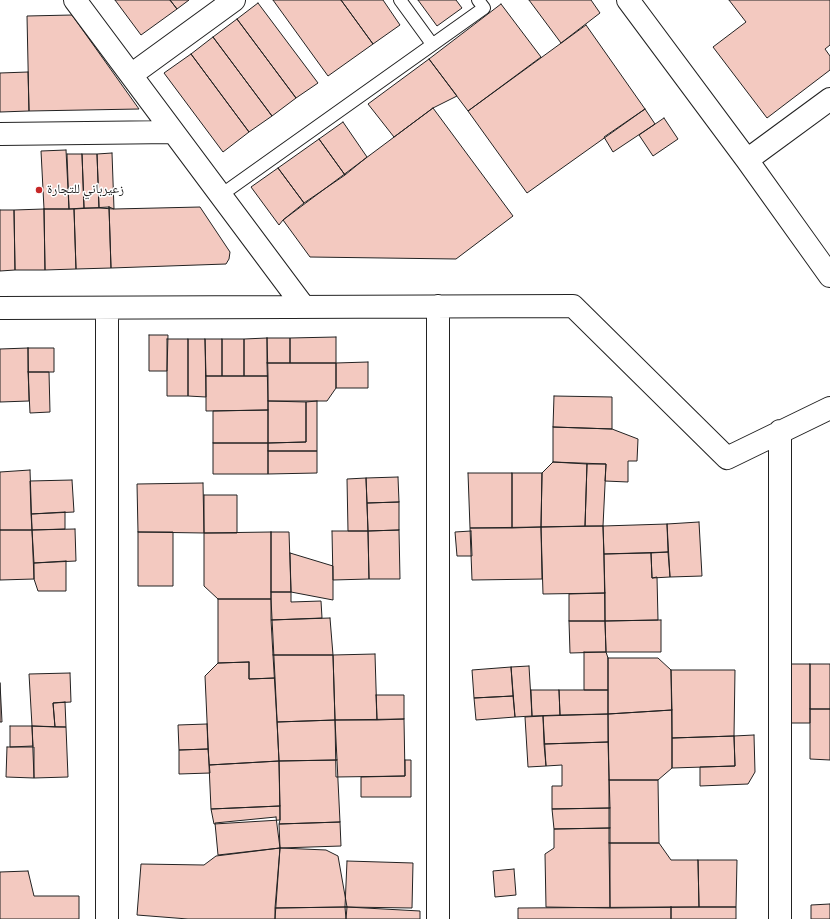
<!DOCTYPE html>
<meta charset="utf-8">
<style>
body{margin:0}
canvas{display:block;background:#fff}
</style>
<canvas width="830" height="919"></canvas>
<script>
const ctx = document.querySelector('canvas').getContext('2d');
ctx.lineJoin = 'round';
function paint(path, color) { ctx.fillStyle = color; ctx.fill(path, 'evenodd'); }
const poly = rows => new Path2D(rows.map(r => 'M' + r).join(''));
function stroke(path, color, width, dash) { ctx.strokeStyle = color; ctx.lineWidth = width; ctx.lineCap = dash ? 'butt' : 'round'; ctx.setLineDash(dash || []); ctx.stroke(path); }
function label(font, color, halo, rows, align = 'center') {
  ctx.font = font + ' Roboto,"Noto Naskh Arabic",sans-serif'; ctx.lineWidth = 3; ctx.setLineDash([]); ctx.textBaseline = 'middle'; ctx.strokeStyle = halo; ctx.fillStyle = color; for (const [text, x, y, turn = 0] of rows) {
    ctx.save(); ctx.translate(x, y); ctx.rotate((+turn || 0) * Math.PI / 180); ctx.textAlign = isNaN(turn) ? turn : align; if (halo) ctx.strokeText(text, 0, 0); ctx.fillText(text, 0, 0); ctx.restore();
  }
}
const building = poly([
 [115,0,170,0,177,9,141,35,115,0],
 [170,0,189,0,177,9,170,0],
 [273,0,341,0,373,44,328,76,273,0],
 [341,0,383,0,400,25,373,44,341,0],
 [418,0,456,0,462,8,437,26,418,0],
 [529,0,591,0,600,13,561,43,529,0],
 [729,0,830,0,830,45,825,49,830,56,830,70,767,118,713,47,746,22,729,0],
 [258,3,318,83,296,98,237,19,258,3],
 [501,4,541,57,468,111,429,59,501,4],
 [72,15,139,109,29,111,27,16,72,15],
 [237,19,296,98,272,116,213,37,237,19],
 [586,25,645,109,527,193,468,111,586,25],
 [213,37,272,116,249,132,191,54,213,37],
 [191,54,249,132,223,152,164,73,191,54],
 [429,59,457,96,433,108,394,137,368,104,429,59],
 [28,72,29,111,0,112,0,73,28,72],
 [433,108,513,216,456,259,310,257,283,220,433,108],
 [645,109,655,124,613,152,604,137,645,109],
 [664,118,678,139,653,156,639,135,664,118],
 [343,122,367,157,345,175,319,139,343,122],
 [319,139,345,175,304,203,278,168,319,139],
 [66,150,69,209,44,209,41,151,66,150],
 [112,153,114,209,99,208,97,154,112,153],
 [67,154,82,154,84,208,69,209,67,154],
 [82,154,97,154,99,208,84,208,82,154],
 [278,168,304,203,283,220,279,225,251,187,278,168],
 [109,207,111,268,76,269,74,209,109,207],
 [109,207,114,209,200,207,230,252,229,259,226,264,111,268,109,207],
 [44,209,45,270,15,270,14,210,44,209],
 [44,209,74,209,76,269,45,270,44,209],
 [0,210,14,210,15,270,0,271,0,210],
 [149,335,168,335,167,371,149,371,149,335],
 [336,337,336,363,290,363,290,338,336,337],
 [267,338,290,338,290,363,267,363,267,338],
 [267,338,268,376,244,376,244,339,267,338],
 [167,339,188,339,188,396,167,396,167,339],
 [188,339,205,339,206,397,188,396,188,339],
 [205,339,222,339,222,376,206,376,205,339],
 [222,339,244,339,244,376,222,376,222,339],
 [28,348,29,401,0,402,0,349,28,348],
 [28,348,54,348,54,372,28,372,28,348],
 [368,362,368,388,336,388,336,363,368,362],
 [267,363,336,363,336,388,327,401,268,401,267,363],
 [28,372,49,372,50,412,30,413,28,372],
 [206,376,268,376,268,410,206,411,206,376],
 [554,396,612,397,612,429,553,427,554,396],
 [268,401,306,402,306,442,268,443,268,401],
 [317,401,317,451,268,451,268,443,306,442,306,402,317,401],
 [268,410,268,443,213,443,213,411,268,410],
 [553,427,612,429,638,439,637,461,628,461,628,482,605,481,606,464,553,462,553,427],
 [213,443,268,443,268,474,213,474,213,443],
 [268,451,317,451,317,473,268,474,268,451],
 [553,462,587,464,585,526,541,527,542,473,553,462],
 [587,464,606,464,603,526,585,526,587,464],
 [30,470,32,530,0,530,0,472,30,470],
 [468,473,512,473,512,528,470,528,468,473],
 [512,473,542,473,541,527,512,528,512,473],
 [398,477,399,502,367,503,366,478,398,477],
 [366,478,368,531,348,531,347,479,366,478],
 [72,480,74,512,31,514,30,481,72,480],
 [203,483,204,533,138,532,137,484,203,483],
 [204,495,237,495,237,533,204,533,204,495],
 [399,502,399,530,368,531,367,503,399,502],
 [65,512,65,529,32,530,31,514,65,512],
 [699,522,702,576,670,577,667,524,699,522],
 [667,524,668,552,604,554,603,526,667,524],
 [603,526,605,593,543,594,541,527,603,526],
 [541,527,542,579,472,580,470,528,541,527],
 [75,529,76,561,34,563,32,530,75,529],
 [0,530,32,530,34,579,0,580,0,530],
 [399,530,400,579,369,579,368,531,399,530],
 [332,531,368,531,369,579,333,580,332,531],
 [471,531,472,556,457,556,455,532,471,531],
 [138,532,173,532,173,586,138,586,138,532],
 [271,532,271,599,218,599,204,586,204,533,271,532],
 [271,532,289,532,291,592,271,592,271,532],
 [668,552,670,577,652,578,651,553,668,552],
 [290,553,333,566,333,600,291,592,290,553],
 [651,553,652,578,657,577,658,620,605,621,604,554,651,553],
 [66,561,66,591,38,591,34,579,34,563,66,561],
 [271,592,291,592,291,602,321,601,322,618,271,620,271,592],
 [605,593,605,621,569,621,569,594,605,593],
 [218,599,271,599,275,678,249,679,249,662,218,663,218,599],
 [330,618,333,655,273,655,271,620,330,618],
 [661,620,661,652,606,652,605,621,661,620],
 [569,621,605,621,606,652,570,653,569,621],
 [584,652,606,652,608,658,608,690,584,690,584,652],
 [375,654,377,720,335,720,333,655,375,654],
 [273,655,333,655,335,720,277,722,273,655],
 [608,658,658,658,671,670,672,710,608,714,608,658],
 [249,662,249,679,275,678,279,761,209,765,205,676,218,663,249,662],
 [787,664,810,664,810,723,787,723,787,664],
 [810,664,830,664,830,709,810,709,810,664],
 [529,666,532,716,515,717,511,667,529,666],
 [511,667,513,696,474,698,472,670,511,667],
 [671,670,735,670,734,736,672,738,671,670],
 [70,673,71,702,53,703,55,727,32,726,29,674,70,673],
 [0,683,2,722,0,722,0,683],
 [531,690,559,690,560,715,532,716,531,690],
 [559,690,608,690,608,714,560,715,559,690],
 [376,695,404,695,404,719,377,720,376,695],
 [513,696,515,717,476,720,474,698,513,696],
 [65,702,66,727,55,727,53,703,65,702],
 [810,709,830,709,830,760,810,759,810,709],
 [672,710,672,768,658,780,609,780,608,714,672,710],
 [608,714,608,742,544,744,543,716,608,714],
 [543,716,546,766,528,767,525,717,543,716],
 [404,719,405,776,336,777,335,720,404,719],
 [335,720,337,760,279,761,277,722,335,720],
 [207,724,208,749,179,750,178,725,207,724],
 [10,726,32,726,33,746,10,747,10,726],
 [32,726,66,727,68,777,34,778,32,726],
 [754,735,755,772,748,784,700,786,700,767,735,766,734,736,754,735],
 [734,736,735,766,672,768,672,738,734,736],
 [608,742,610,808,552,809,552,786,562,786,562,765,546,766,544,744,608,742],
 [7,747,34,747,34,778,6,777,7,747],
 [208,749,210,773,179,774,179,750,208,749],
 [337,760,340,822,279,824,280,820,279,761,337,760],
 [405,760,411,760,411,797,361,797,361,777,405,776,405,760],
 [279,761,280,806,211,809,209,765,279,761],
 [609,780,658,780,659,843,609,843,609,780],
 [280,806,280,820,214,824,211,809,280,806],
 [610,808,610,828,554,829,552,809,610,808],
 [276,817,280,848,218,855,215,823,276,817],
 [340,822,341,846,280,848,279,824,340,822],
 [610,828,610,908,546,907,545,854,554,848,554,829,610,828],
 [609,843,659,843,671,860,698,860,699,907,610,908,609,843],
 [280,848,275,919,188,919,137,915,141,864,204,865,216,856,280,848],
 [280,848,326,850,338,856,347,907,275,908,280,848],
 [698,860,737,860,736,907,699,907,698,860],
 [347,861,413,863,412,908,345,907,347,861],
 [514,869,516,895,495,897,493,871,514,869],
 [28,871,34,896,79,896,79,919,0,919,0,872,28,871],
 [830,904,830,919,811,919,811,905,830,904],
 [345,907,346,919,275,919,275,908,345,907],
 [347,907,420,911,420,919,346,919,347,907],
 [671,907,671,919,518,919,518,908,671,907],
 [671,907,736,907,736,919,671,919,671,907]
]);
paint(building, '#f3c9c0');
stroke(building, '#222', 1);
const lane = poly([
 [400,0,432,44],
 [221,195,484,8,478,0]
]);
const street = poly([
 [75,0,304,307],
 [628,0,747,160,830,276],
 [131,75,234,0],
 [0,134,173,132],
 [747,160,830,99],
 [0,308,573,306,727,458,830,408],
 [107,308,107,919],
 [438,919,438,306],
 [780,919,780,431]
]);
stroke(lane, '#222', 14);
stroke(street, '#222', 24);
stroke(lane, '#fff', 12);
stroke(street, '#fff', 22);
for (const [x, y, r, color] of [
 [39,190,4,"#c62828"]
]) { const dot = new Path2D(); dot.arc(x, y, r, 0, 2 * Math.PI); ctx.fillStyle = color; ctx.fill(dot); stroke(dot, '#fff', 1.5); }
label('13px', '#222', '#fff', [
 ["زعيرباني للتجارة",47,190]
], 'left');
</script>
